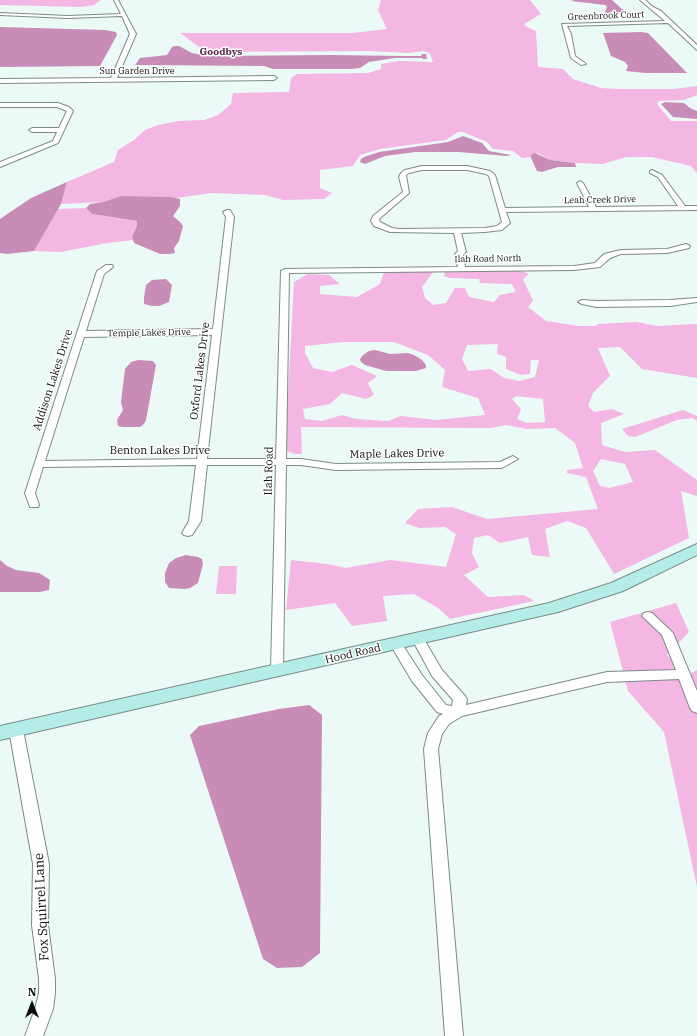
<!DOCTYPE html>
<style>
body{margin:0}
#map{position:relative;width:697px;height:1036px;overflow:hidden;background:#ebfaf7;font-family:"IBM Plex Serif",serif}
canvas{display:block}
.north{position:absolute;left:12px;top:984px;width:40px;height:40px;-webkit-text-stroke:3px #fff;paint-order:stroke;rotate:0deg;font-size:11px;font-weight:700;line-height:16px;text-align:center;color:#0a0f0e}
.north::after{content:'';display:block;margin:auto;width:14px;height:18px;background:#0a0f0e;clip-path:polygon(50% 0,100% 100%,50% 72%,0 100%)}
</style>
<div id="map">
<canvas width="697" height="1036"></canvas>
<div class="north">N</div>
</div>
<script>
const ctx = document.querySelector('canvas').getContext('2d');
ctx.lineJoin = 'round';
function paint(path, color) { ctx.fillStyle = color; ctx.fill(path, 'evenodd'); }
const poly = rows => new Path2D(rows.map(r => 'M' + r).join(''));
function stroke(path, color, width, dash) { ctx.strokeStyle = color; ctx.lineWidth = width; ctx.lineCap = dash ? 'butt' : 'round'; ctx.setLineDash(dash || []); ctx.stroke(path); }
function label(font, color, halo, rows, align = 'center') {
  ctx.font = font + ' "IBM Plex Serif",serif'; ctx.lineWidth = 3; ctx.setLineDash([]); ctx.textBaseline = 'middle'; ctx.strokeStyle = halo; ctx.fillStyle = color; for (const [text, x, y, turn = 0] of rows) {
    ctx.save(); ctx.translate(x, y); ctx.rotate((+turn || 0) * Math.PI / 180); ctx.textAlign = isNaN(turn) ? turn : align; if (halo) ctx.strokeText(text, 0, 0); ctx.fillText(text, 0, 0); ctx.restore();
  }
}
paint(poly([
 [0,0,101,0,94,5,82,7,0,5],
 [381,0,530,0,541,14,524,24,527,27,536,31,538,67,563,69,573,79,601,88,619,89,673,89,697,86,697,95,684,100,659,101,657,104,671,121,697,121,697,173,691,166,652,157,626,157,603,164,576,163,550,160,538,153,531,155,531,157,522,158,513,151,493,149,487,142,463,132,458,132,446,140,380,149,360,155,353,166,320,170,320,188,332,193,324,199,283,200,265,195,211,193,177,198,121,196,103,202,61,204,67,182,114,162,118,150,134,140,145,130,158,125,178,121,204,120,218,115,231,104,233,93,289,92,291,78,297,74,368,73,381,69,381,64,399,61,433,62,430,54,424,51,409,53,369,51,206,52,180,33,352,33,387,29,378,10],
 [86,208,92,214,137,221,138,226,132,237,133,240,107,243,61,252,34,251,58,209],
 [446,270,518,270,529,274,523,279,533,301,528,307,546,321,579,326,596,326,598,324,636,322,657,326,697,324,697,378,642,369,620,347,598,348,610,376,593,393,588,406,594,412,612,409,624,414,601,423,602,445,625,452,655,450,697,480,697,496,681,491,689,538,614,574,586,528,567,521,545,529,550,557,532,555,528,537,500,543,488,535,474,538,472,553,479,567,464,575,488,597,524,595,534,601,450,619,438,608,414,594,383,596,387,621,352,626,335,603,286,610,291,560,327,564,346,568,390,560,446,567,456,534,445,527,419,528,405,523,418,509,452,507,487,519,598,509,586,477,567,473,567,470,583,468,575,443,555,428,527,429,506,425,490,428,301,427,302,454,295,454,285,450,294,282,308,274,329,275,340,284,320,286,320,294,357,297,380,284,384,272,434,271,422,287,425,298,433,305,446,303,455,288,465,288,469,297,494,302,500,295,516,292,512,284,480,283,479,279,450,278,444,276],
 [343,342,394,342,428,355,445,370,442,387,478,398,485,415,436,420,401,416,388,421,356,419,342,415,322,421,305,419,303,409,330,404,342,393,366,399,374,395,368,383,377,376,352,365,332,372,313,368,305,353,305,346],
 [498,344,497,354,506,357,506,369,521,375,530,374,531,360,539,360,535,377,519,381,504,378,491,369,468,371,462,359,467,345],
 [516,396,543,399,545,422,527,423,517,419,521,409,512,399],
 [601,459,625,464,633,482,609,488,600,486,593,471],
 [683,410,697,416,697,421,692,418,677,420,635,437,628,436,622,429],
 [219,566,237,566,236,594,216,594],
 [676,603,689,632,667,655,689,674,697,670,697,887,664,732,628,691,610,622]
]), '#f4b6e2');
paint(poly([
 [574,0,612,0,622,9,630,13,604,14,607,7,605,5,571,1],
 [0,27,105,30,116,32,117,35,100,66,0,67],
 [642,32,648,33,687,73,645,73,626,71,628,66,625,62,611,56,603,33],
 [175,46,179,46,192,53,207,56,332,55,404,56,421,56,422,54,426,54,427,59,423,59,422,58,395,58,369,62,360,68,351,69,273,69,264,66,135,65,140,58,167,55,172,47],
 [665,102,684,103,690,108,697,111,697,119,673,117,661,104],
 [463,136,482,143,489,151,511,155,507,156,458,152,415,152,385,156,365,164,360,162,361,159,364,157,379,152,448,142],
 [535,153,550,160,575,163,576,167,558,167,542,172,537,171,531,158,531,155],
 [67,182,61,204,34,251,7,254,0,253,0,219,31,198],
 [121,196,171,197,180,199,180,206,173,216,181,223,183,226,179,241,174,248,175,253,170,254,160,254,134,243,132,237,137,226,137,221,92,214,86,208,90,204,103,202],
 [166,279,172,285,169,302,159,306,152,306,144,304,144,297,146,285,152,280],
 [375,350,390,354,408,353,414,355,422,360,426,365,426,368,416,371,386,371,365,365,361,362,360,359,363,355,369,351],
 [138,360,153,361,156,365,146,420,144,424,140,427,122,427,118,426,117,420,123,410,121,402,125,369,131,362],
 [186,555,198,557,202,559,203,564,198,583,190,588,185,589,169,588,165,582,165,573,169,563,176,558],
 [0,560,7,566,16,570,39,573,50,580,49,590,40,592,0,592],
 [309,705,322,715,320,953,302,967,277,968,263,959,190,735,199,726,279,709]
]), '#c88cb7');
const street = poly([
 [114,0,118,0,136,34,117,78,274,76,277,78,274,80,0,83,0,79,111,78,130,34,122,16,68,18,0,15,0,13,68,16,121,14,114,0],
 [640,0,645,0,653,7,661,11,697,45,697,50,668,23,567,26,571,34,575,56,586,64,581,65,571,58,562,24,665,21,640,0],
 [0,103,58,103,69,107,73,111,58,143,0,167,0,162,53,141,57,132,32,132,29,130,32,128,59,128,67,111,57,107,0,107,0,103],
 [422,166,467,166,490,171,495,175,505,208,589,207,577,183,580,181,583,183,596,207,678,206,658,177,650,173,650,171,652,170,662,175,685,206,697,206,697,210,506,212,510,223,502,230,485,232,461,233,466,252,463,255,465,267,574,266,595,263,604,254,621,250,667,249,686,244,690,246,689,248,667,253,621,254,610,258,600,267,574,270,289,273,286,459,301,459,336,464,500,462,513,456,518,459,502,468,336,470,301,465,286,465,283,670,282,673,277,675,272,673,271,670,276,465,207,465,201,521,192,535,188,536,184,535,182,533,189,521,196,465,43,467,35,493,39,505,38,507,30,507,25,493,97,271,106,265,112,265,113,267,104,274,86,331,213,329,226,217,223,212,227,210,230,210,234,217,207,459,276,459,281,271,285,269,458,267,455,254,458,251,454,233,390,232,374,226,371,221,373,216,403,192,399,177,401,173,405,170,422,166],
 [422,170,467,170,486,174,489,176,502,222,497,226,485,228,399,229,392,228,380,222,379,219,409,193,406,175,409,173,422,170],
 [212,335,197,459,45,461,84,337,212,335],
 [697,298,697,302,670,306,596,307,582,304,578,302,582,300,596,301,670,300,697,298],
 [648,612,652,613,673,633,697,691,697,713,692,711,690,708,679,679,607,682,462,716,449,724,442,734,438,749,463,1036,445,1036,424,749,428,733,439,716,443,714,437,712,412,681,390,644,392,641,396,640,400,641,422,675,446,705,452,706,453,700,432,676,412,639,414,636,418,635,422,636,442,670,465,696,467,699,466,705,607,672,676,670,662,635,642,616,644,613,648,612],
 [16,725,21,726,23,730,49,864,48,925,55,979,55,993,53,1009,43,1036,25,1036,35,1009,39,993,39,979,32,925,33,864,9,730,11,726,16,725]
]);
const secondary = poly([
 [697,544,697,555,623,591,558,612,0,740,0,726,549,603,611,583,697,544]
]);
stroke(street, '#7d8a87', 2);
stroke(secondary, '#7d8a87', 2);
paint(street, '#fff');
paint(secondary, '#b4ede8');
label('9px', '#0a0f0e', '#fff', [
 ["Greenbrook Court",606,16,-2],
 ["Sun Garden Drive",137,71],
 ["Leah Creek Drive",600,200,-1],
 ["Ilah Road North",488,259,-1],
 ["Temple Lakes Drive",149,333,-1]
]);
label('bold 10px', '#58204b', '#fff', [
 ["Goodbys",221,52]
]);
label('11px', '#0a0f0e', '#fff', [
 ["Oxford Lakes Drive",200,371,-83],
 ["Addison Lakes Drive",53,380,-72],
 ["Benton Lakes Drive",160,451],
 ["Maple Lakes Drive",397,454,-1],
 ["Ilah Road",269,471,-89],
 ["Hood Road",353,654,-13]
]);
label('13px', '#0a0f0e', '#fff', [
 ["Fox Squirrel Lane",42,907,-93]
]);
</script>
